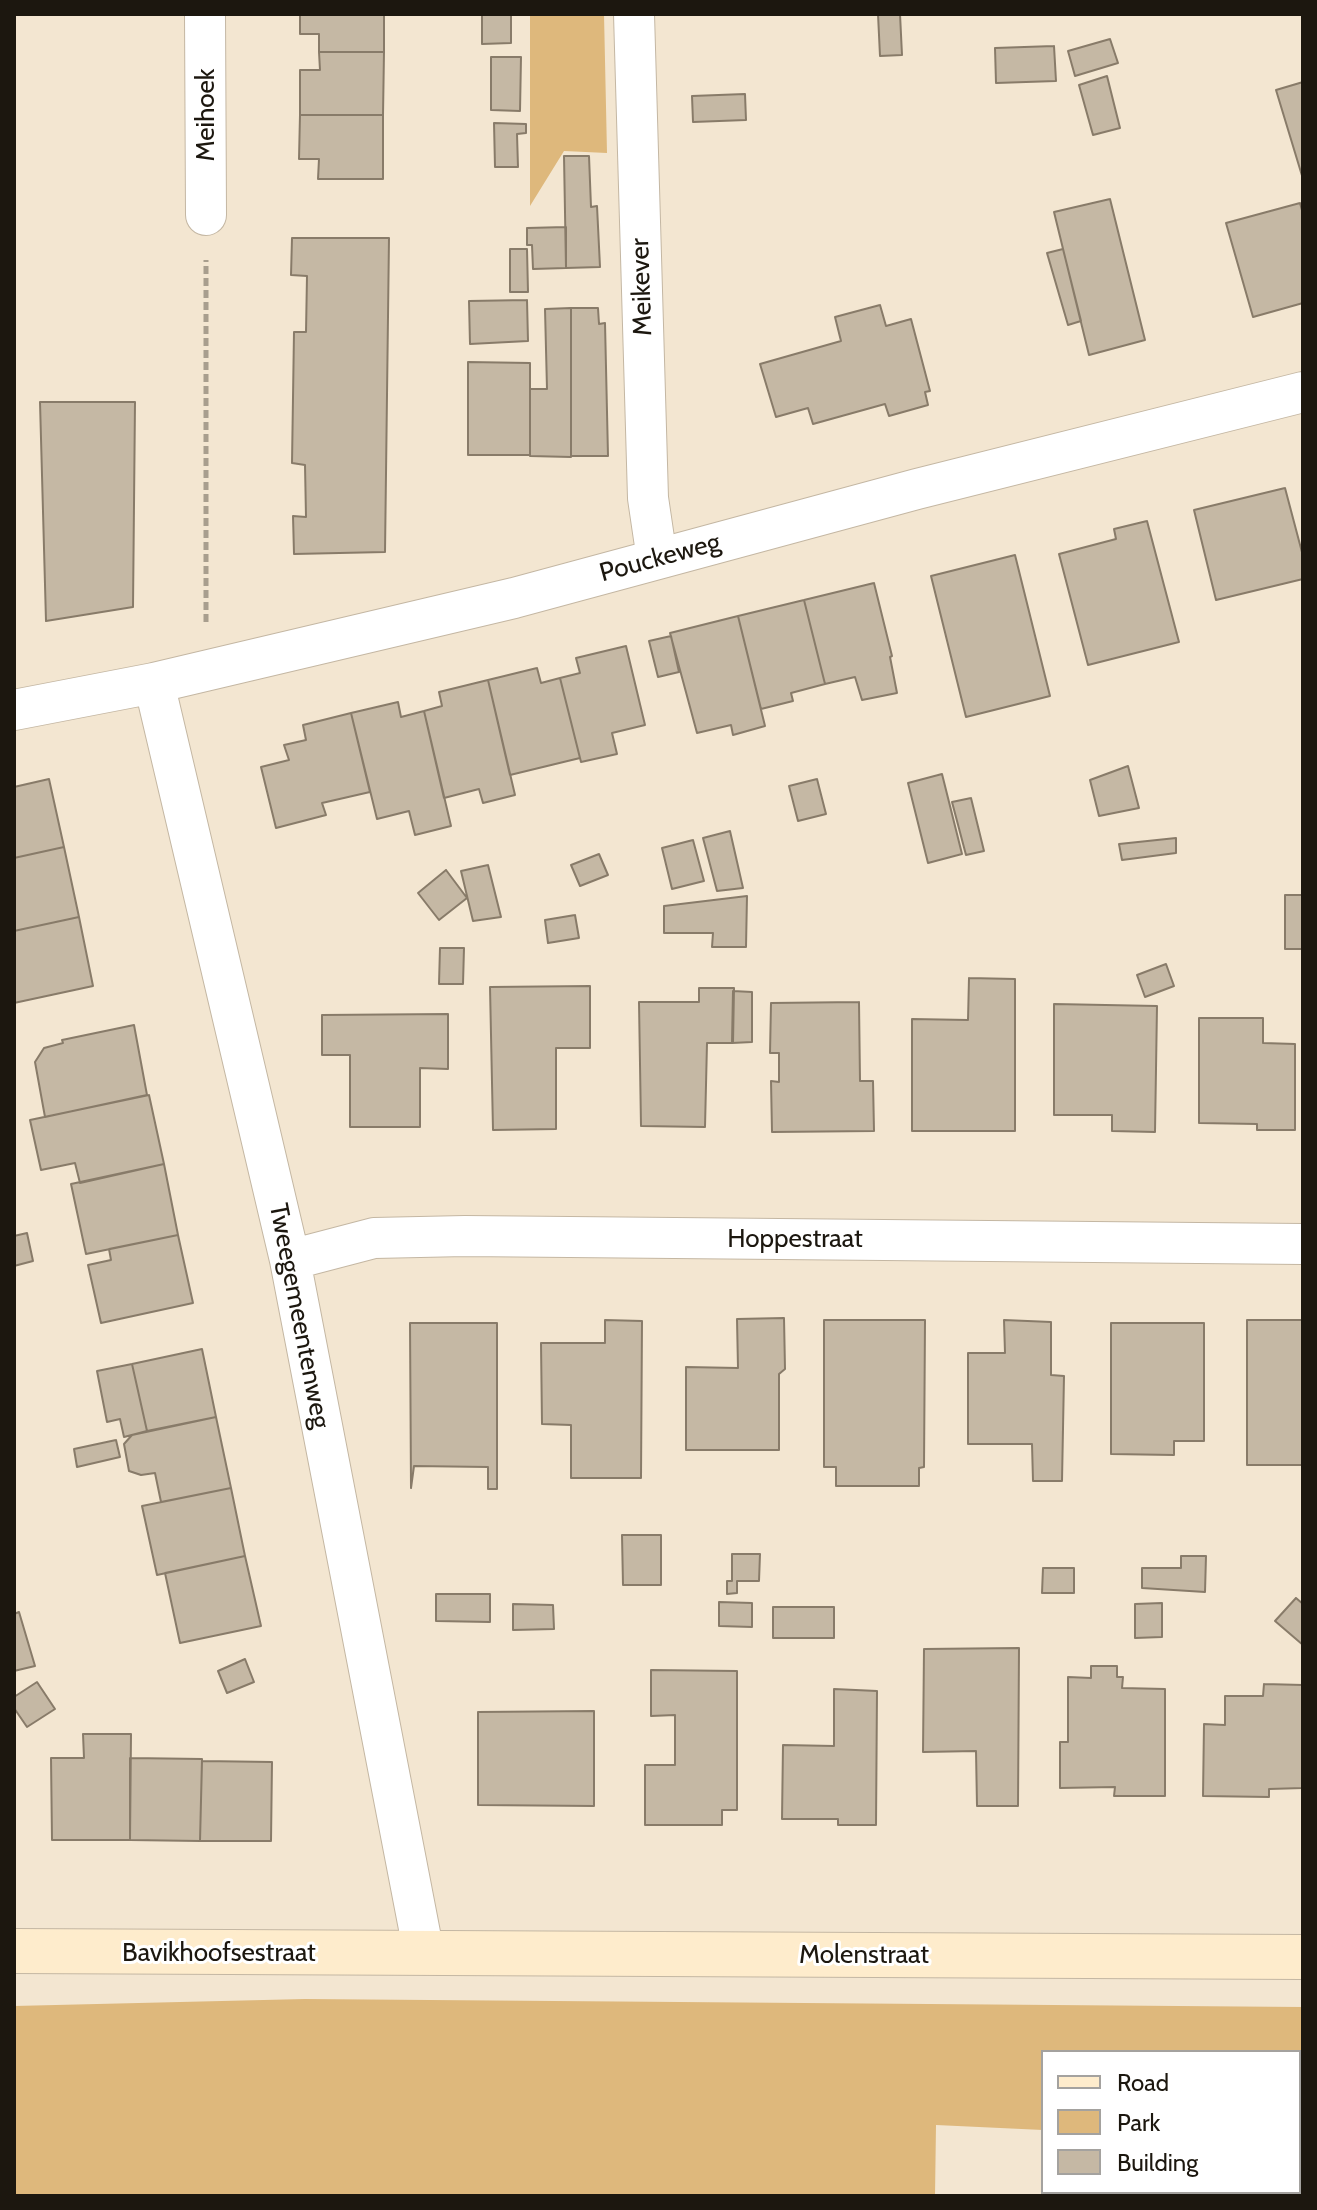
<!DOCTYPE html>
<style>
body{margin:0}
#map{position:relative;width:1317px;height:2210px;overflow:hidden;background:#f3e6d1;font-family:Cabin,sans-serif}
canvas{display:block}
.frame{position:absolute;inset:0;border:16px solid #1c170f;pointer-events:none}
.legend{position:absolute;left:1041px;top:2050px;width:260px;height:144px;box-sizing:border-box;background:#fff;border:2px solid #a4a29f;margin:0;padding:10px 14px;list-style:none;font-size:24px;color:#1c170f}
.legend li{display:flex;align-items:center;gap:16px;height:40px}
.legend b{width:40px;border:2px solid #a4a29f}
</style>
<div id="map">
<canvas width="1317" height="2210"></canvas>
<div class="frame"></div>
<ul class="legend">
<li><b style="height:10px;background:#feeccc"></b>Road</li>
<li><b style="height:22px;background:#deb87c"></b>Park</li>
<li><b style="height:22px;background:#c5b8a4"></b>Building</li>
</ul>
</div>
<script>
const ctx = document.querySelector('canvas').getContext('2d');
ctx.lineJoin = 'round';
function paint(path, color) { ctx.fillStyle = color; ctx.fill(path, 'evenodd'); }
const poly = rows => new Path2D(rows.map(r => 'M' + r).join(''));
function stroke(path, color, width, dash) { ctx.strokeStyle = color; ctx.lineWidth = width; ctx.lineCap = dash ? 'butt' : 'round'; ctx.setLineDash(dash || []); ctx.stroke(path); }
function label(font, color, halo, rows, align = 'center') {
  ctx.font = font + ' Cabin,sans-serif'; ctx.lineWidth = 6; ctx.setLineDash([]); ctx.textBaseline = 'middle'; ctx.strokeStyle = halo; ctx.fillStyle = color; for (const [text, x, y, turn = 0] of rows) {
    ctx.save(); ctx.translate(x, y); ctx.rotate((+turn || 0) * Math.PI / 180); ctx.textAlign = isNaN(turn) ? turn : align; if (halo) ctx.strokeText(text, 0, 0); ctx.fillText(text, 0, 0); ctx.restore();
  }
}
paint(poly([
 [530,14,604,14,607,153,564,151,530,206],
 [305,1999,1303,2007,1303,2077,1299,2077,1299,2052,1043,2052,1043,2130,936,2125,935,2196,14,2196,14,2006]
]), '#deb87c');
const building = poly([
 [300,14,384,14,384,52,319,52,319,34,300,34,300,14],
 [482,14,511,14,511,43,482,44,482,14],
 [878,14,900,14,902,55,880,56,878,14],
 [1110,39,1118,63,1075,76,1068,51,1110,39],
 [1054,46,1056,81,996,83,995,48,1054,46],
 [319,52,384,52,383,115,300,115,300,70,320,70,319,52],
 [491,57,521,57,520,111,491,110,491,57],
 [1107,76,1120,128,1093,135,1079,85,1107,76],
 [1303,82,1303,179,1276,90,1303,82],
 [745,94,746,120,693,122,692,96,745,94],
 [300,115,383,115,383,179,318,179,319,159,299,159,300,115],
 [494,123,526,124,526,133,517,134,518,167,495,167,494,123],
 [564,156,589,156,591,207,597,206,600,267,566,268,564,156],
 [1110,199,1145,340,1089,355,1054,212,1110,199],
 [1300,203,1303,214,1303,303,1253,317,1226,223,1300,203],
 [566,227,566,268,533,269,532,245,527,245,527,228,566,227],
 [292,238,389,238,385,552,294,554,293,516,306,517,305,465,292,463,294,332,306,332,307,276,291,275,292,238],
 [510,249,527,249,528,292,510,292,510,249],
 [1063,249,1081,321,1068,325,1047,253,1063,249],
 [527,300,528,341,470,344,469,301,527,300],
 [880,305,886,326,911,319,930,391,925,392,928,405,889,416,885,404,813,424,808,408,776,417,760,364,841,341,835,317,880,305],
 [571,308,598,308,599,324,605,323,608,456,571,456,571,308],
 [571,308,571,457,530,456,530,389,547,389,545,309,571,308],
 [468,362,530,363,530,455,468,455,468,362],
 [40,402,135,402,133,607,46,621,40,402],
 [1285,488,1303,556,1303,579,1216,600,1194,510,1285,488],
 [1147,521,1179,642,1088,665,1059,554,1116,539,1114,529,1147,521],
 [1015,555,1050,696,966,717,931,576,1015,555],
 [874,583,892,656,890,657,897,693,862,700,855,677,825,684,804,600,874,583],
 [804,600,825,684,791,693,793,701,761,709,738,616,804,600],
 [738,616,765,726,733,735,731,725,697,733,670,633,738,616],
 [671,636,679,672,658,677,649,641,671,636],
 [626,646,645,725,612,733,617,754,581,762,560,678,580,673,576,658,626,646],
 [537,668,541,683,560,678,580,758,510,775,488,680,537,668],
 [488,680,515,795,483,803,479,789,444,798,424,711,442,706,439,692,488,680],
 [398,702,401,717,424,711,451,826,415,835,409,811,377,819,351,713,398,702],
 [351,713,370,792,322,803,326,815,276,828,261,767,289,760,284,745,306,740,303,725,351,713],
 [1128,766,1139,808,1099,816,1090,780,1128,766],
 [942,774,962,854,928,863,908,783,942,774],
 [49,779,64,847,14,858,14,787,49,779],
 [817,779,826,814,798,821,789,786,817,779],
 [971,798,984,851,966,855,952,802,971,798],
 [730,831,743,888,717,891,703,838,730,831],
 [1176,838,1176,853,1122,860,1119,844,1176,838],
 [693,840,704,881,672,889,662,848,693,840],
 [64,847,79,917,14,931,14,858,64,847],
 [599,854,608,875,580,886,571,865,599,854],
 [488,865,501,917,473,921,461,871,488,865],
 [446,870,467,898,439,920,418,893,446,870],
 [1285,895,1303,895,1303,949,1285,949,1285,895],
 [747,896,746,947,712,947,713,933,664,933,664,906,747,896],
 [575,915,579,938,548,943,545,920,575,915],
 [79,917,93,986,14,1003,14,931,79,917],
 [440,948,464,948,463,984,439,984,440,948],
 [1166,964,1174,986,1145,997,1137,975,1166,964],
 [969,978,1015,979,1015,1131,912,1131,912,1019,968,1020,969,978],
 [590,986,590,1048,556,1048,556,1129,493,1130,490,987,590,986],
 [699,988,734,988,733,1043,707,1043,705,1127,641,1126,639,1002,699,1002,699,988],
 [733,991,752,992,752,1042,732,1043,733,991],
 [859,1002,860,1081,873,1081,874,1131,772,1132,771,1081,779,1082,779,1053,770,1053,771,1003,859,1002],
 [1054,1004,1157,1006,1155,1132,1112,1131,1112,1115,1054,1115,1054,1004],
 [448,1014,448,1069,420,1068,420,1127,350,1127,350,1055,322,1055,322,1015,448,1014],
 [1199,1018,1263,1018,1263,1043,1295,1044,1295,1130,1257,1130,1257,1124,1199,1123,1199,1018],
 [134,1025,147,1095,45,1117,35,1062,44,1048,63,1043,62,1040,134,1025],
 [149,1095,164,1164,80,1183,75,1163,41,1170,30,1120,149,1095],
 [164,1164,178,1235,86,1254,71,1184,164,1164],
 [27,1233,33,1261,14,1266,14,1236,27,1233],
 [178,1235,193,1303,101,1323,88,1265,111,1260,109,1249,178,1235],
 [784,1318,785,1369,779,1374,779,1450,686,1450,686,1367,738,1368,737,1319,784,1318],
 [605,1320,642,1321,641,1478,571,1478,571,1425,542,1424,541,1343,605,1343,605,1320],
 [824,1320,925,1320,924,1467,919,1468,919,1486,836,1486,836,1467,824,1467,824,1320],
 [1004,1320,1051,1322,1051,1375,1064,1376,1062,1481,1033,1481,1032,1444,968,1444,968,1353,1005,1353,1004,1320],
 [1247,1320,1303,1320,1303,1465,1247,1465,1247,1320],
 [410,1323,497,1323,497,1489,488,1489,488,1467,414,1466,411,1488,410,1323],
 [1111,1323,1204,1323,1204,1441,1174,1441,1174,1455,1111,1454,1111,1323],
 [202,1349,216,1417,147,1431,132,1364,202,1349],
 [132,1364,147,1431,124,1437,120,1419,107,1422,97,1371,132,1364],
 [216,1417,231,1488,161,1502,155,1473,141,1475,129,1471,124,1444,132,1435,216,1417],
 [116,1440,120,1457,77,1467,74,1449,116,1440],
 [231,1488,245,1556,157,1575,142,1506,231,1488],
 [622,1535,661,1535,661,1585,623,1585,622,1535],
 [732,1554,760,1554,759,1581,737,1581,737,1593,727,1594,727,1581,732,1581,732,1554],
 [245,1556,261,1626,180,1643,165,1573,245,1556],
 [1181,1556,1206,1556,1205,1592,1142,1588,1142,1568,1181,1568,1181,1556],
 [1043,1568,1074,1568,1074,1593,1042,1593,1043,1568],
 [436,1594,490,1594,490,1622,436,1621,436,1594],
 [1296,1598,1303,1604,1303,1645,1275,1621,1296,1598],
 [719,1602,752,1603,752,1627,719,1626,719,1602],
 [1162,1603,1162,1637,1135,1638,1135,1604,1162,1603],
 [513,1604,553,1605,554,1629,513,1630,513,1604],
 [773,1607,834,1607,834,1638,773,1638,773,1607],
 [19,1612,35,1666,14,1671,14,1614,19,1612],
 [1019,1648,1018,1806,977,1806,976,1751,923,1752,924,1649,1019,1648],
 [245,1659,254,1682,227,1693,218,1671,245,1659],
 [1091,1666,1117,1666,1117,1677,1123,1677,1122,1688,1165,1689,1165,1796,1114,1796,1115,1787,1060,1788,1060,1742,1068,1742,1068,1677,1091,1678,1091,1666],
 [651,1670,737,1671,737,1810,722,1810,722,1825,645,1825,645,1765,675,1765,675,1715,651,1716,651,1670],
 [37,1682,55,1709,27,1727,14,1708,14,1697,37,1682],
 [1264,1684,1303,1685,1303,1788,1269,1789,1269,1797,1203,1796,1204,1724,1225,1725,1225,1696,1263,1696,1264,1684],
 [834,1689,877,1691,876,1825,838,1825,838,1819,782,1819,783,1745,834,1746,834,1689],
 [594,1711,594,1806,478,1805,478,1712,594,1711],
 [83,1734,131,1734,130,1840,52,1840,51,1758,84,1758,83,1734],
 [130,1758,202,1759,200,1841,130,1840,130,1758],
 [202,1761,272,1762,271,1841,200,1841,202,1761],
 [1299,2148,1303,2148,1303,2196,1108,2196,1108,2192,1299,2192,1299,2148]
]);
paint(building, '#c5b8a4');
stroke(building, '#887b69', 2);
const street = poly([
 [205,14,206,215],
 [634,14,648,498,657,559],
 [154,683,290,1260,424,1954],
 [14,710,154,683,514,598,917,489,1303,392],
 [290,1260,374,1238,465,1236,1303,1244]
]);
const secondary = poly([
 [14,1951,1303,1957]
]);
stroke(street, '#c4b7a3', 42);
stroke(secondary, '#c4b7a3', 46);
stroke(poly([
 [206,622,206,260]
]), '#a89e8e', 5, [8, 4]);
stroke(street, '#fff', 40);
stroke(secondary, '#feeccc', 44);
label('26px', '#1c170f', '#fff', [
 ["Meihoek",206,115,-90],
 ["Meikever",642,287,-92],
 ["Pouckeweg",660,558,-15],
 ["Hoppestraat",795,1239],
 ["Tweegemeentenweg",299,1316,79],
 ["Bavikhoofsestraat",219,1953],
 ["Molenstraat",864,1955]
]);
</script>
